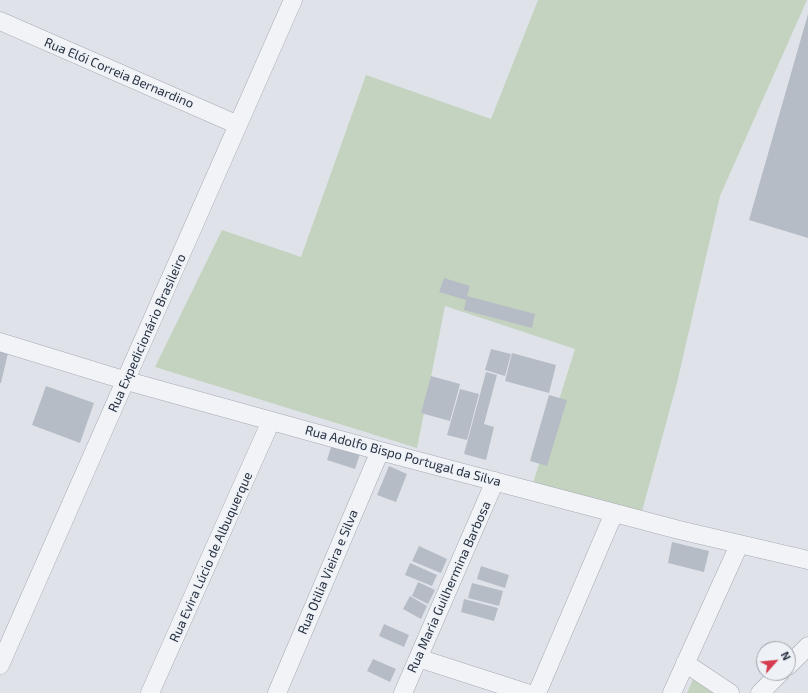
<!DOCTYPE html>
<meta charset="utf-8">
<style>
body{margin:0}
#map{position:relative;width:808px;height:693px;overflow:hidden;background:#dfe3e9;font-family:"Exo 2",sans-serif}
canvas{display:block}
.north{position:absolute;left:756px;top:641px;width:40px;height:40px;box-sizing:border-box;background:#eef2f6;border:1px solid #9ea4ae;border-radius:50%;rotate:63deg;font-size:11px;font-weight:700;line-height:16px;text-align:center;color:#273041}
.north::after{content:'';display:block;margin:auto;width:14px;height:18px;background:#d63c51;clip-path:polygon(50% 0,100% 100%,50% 72%,0 100%)}
</style>
<div id="map">
<canvas width="808" height="693"></canvas>
<div class="north">N</div>
</div>
<script>
const ctx = document.querySelector('canvas').getContext('2d');
ctx.lineJoin = 'round';
function paint(path, color) { ctx.fillStyle = color; ctx.fill(path, 'evenodd'); }
const poly = rows => new Path2D(rows.map(r => 'M' + r).join(''));
function stroke(path, color, width, dash) { ctx.strokeStyle = color; ctx.lineWidth = width; ctx.lineCap = dash ? 'butt' : 'round'; ctx.setLineDash(dash || []); ctx.stroke(path); }
function label(font, color, halo, rows, align = 'center') {
  ctx.font = font + ' "Exo 2",sans-serif'; ctx.lineWidth = 3.5; ctx.setLineDash([]); ctx.textBaseline = 'middle'; ctx.strokeStyle = halo; ctx.fillStyle = color; for (const [text, x, y, turn = 0] of rows) {
    ctx.save(); ctx.translate(x, y); ctx.rotate((+turn || 0) * Math.PI / 180); ctx.textAlign = isNaN(turn) ? turn : align; if (halo) ctx.strokeText(text, 0, 0); ctx.fillText(text, 0, 0); ctx.restore();
  }
}
paint(poly([
 [538,0,807,0,720,196,677,383,641,515,532,486,575,349,445,306,417,448,155,367,222,230,301,257,366,75,491,119],
 [695,675,724,693,687,693]
]), '#c4d3bf');
paint(poly([
 [808,14,808,238,749,220],
 [444,278,470,286,467,296,535,314,532,328,464,310,466,300,439,292],
 [491,349,511,354,505,376,485,370],
 [0,351,8,353,1,383,0,383],
 [512,353,556,365,549,393,505,381],
 [486,372,497,375,484,424,494,427,486,460,464,454],
 [431,376,460,384,450,421,421,413],
 [46,386,94,403,80,443,32,425],
 [460,389,479,394,467,440,447,435],
 [549,395,567,400,547,466,530,461],
 [332,444,360,454,355,469,327,460],
 [389,466,407,474,396,502,377,495],
 [672,542,709,551,704,572,668,563],
 [419,546,447,559,441,573,412,561],
 [410,563,437,575,432,586,405,575],
 [481,566,509,575,505,588,477,579],
 [418,582,435,590,428,604,412,596],
 [472,583,503,591,499,606,468,598],
 [410,596,427,606,421,619,403,609],
 [464,599,498,608,494,621,461,612],
 [384,624,409,635,404,647,379,636],
 [373,659,396,669,390,682,367,671]
]), '#b6bcc6');
const minor = poly([
 [0,21,238,125],
 [0,342,127,381,380,451,679,530,808,560],
 [418,658,527,693],
 [685,663,730,693],
 [0,665,293,0],
 [788,666,808,646],
 [150,693,271,421],
 [277,693,380,451],
 [403,693,495,481],
 [537,693,614,513],
 [672,693,739,545],
 [760,693,780,673]
]);
stroke(minor, '#a4aab3', 19);
stroke(minor, '#f2f3f7', 18);
label('13px', '#273041', '#eef2f6', [
 ["Rua Elói Correia Bernardino",119,73,23],
 ["Rua Expedicionário Brasileiro",147,333,-66],
 ["Rua Adolfo Bispo Portugal da Silva",403,456,15],
 ["Rua Evira Lúcio de Albuquerque",211,557,-66],
 ["Rua Otilia Vieira e Silva",328,572,-67],
 ["Rua Maria Guilhermina Barbosa",449,587,-66]
]);
</script>
